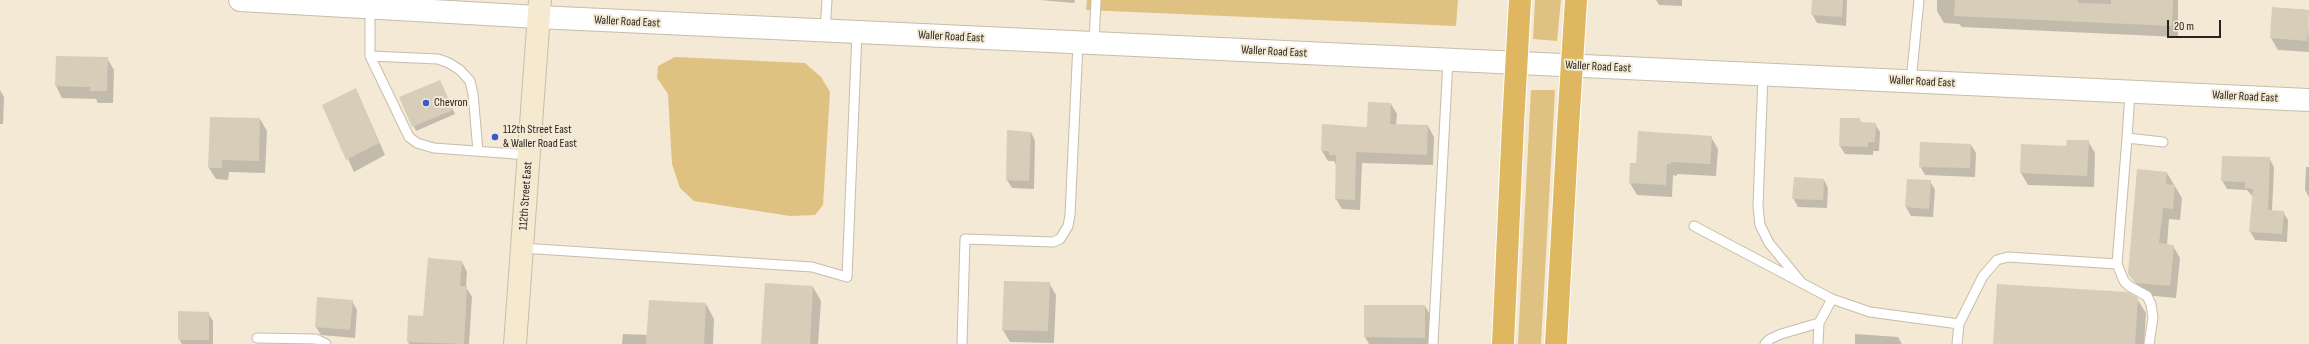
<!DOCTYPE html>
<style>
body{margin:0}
#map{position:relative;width:2309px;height:344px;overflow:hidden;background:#f3e9d5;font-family:"Sofia Sans Condensed",sans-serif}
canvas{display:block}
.scale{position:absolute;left:2167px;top:20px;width:54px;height:18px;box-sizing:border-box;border:2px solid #28241d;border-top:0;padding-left:5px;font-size:12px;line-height:14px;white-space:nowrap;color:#28241d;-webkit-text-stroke:3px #f3e9d5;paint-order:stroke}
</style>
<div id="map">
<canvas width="2309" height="344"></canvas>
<div class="scale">20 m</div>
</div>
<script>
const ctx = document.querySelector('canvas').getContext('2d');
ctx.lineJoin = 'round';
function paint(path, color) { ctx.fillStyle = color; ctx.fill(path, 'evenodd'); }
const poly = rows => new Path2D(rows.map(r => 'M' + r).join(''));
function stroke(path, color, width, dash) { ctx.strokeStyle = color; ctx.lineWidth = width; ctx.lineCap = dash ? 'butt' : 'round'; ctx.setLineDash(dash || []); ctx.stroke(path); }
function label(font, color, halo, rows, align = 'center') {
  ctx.font = font + ' "Sofia Sans Condensed",sans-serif'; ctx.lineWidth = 4; ctx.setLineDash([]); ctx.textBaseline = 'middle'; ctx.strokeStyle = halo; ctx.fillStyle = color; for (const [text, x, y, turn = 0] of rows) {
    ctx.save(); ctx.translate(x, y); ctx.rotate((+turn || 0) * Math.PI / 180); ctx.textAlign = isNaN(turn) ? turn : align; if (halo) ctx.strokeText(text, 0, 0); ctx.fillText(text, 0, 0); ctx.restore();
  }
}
paint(poly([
 [1087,0,1458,0,1456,26,1086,10],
 [1535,0,1561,0,1557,41,1533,39],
 [675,57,805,63,821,77,830,92,823,205,815,215,790,216,694,201,680,188,672,164,668,94,657,78,658,66],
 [1531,90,1555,90,1541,344,1518,344]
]), '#dfc182');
paint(poly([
 [1040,0,1075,0,1074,3],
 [1656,0,1682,0,1682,6,1659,5],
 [1813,0,1847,0,1846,26,1817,23,1812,14],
 [1937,0,2178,0,2178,37,1962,27,1959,24,1944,23,1937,11],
 [2273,8,2308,10,2309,52,2278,50,2271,38],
 [107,58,114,70,113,103,98,103,96,99,62,98,56,86],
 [442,85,455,114,416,131,401,98],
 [356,89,385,155,354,172,324,106],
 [0,90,4,97,3,124,0,124],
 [1391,104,1397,114,1396,125,1428,126,1434,137,1433,165,1362,163,1360,210,1342,209,1336,199,1336,165,1334,161,1328,161,1322,151,1366,128],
 [260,119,267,131,265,173,229,172,228,180,216,179,209,168],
 [1859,119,1862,123,1875,124,1880,132,1879,151,1873,151,1873,155,1845,154,1840,146],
 [1031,132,1035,141,1034,189,1012,188,1007,180],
 [1711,137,1718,149,1716,176,1677,174,1677,176,1673,175,1672,197,1637,195,1630,183,1636,164],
 [2088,141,2095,153,2094,187,2028,185,2021,173,2067,147],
 [1971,145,1976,153,1975,177,1925,175,1920,166],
 [2269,158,2274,167,2272,211,2283,212,2288,220,2287,242,2255,240,2250,231,2253,197,2247,190,2227,189,2222,180],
 [2306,167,2309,167,2309,197,2305,190],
 [2167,173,2182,198,2180,220,2169,219,2167,245,2173,246,2180,258,2176,298,2144,295,2129,274],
 [1824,180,1828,188,1827,208,1798,207,1793,198],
 [1930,181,1935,190,1933,217,1911,216,1906,207],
 [462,262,467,272,466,287,472,297,469,344,409,344,408,342],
 [1049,283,1056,295,1054,343,1010,342,1003,330],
 [813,287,821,301,818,344,762,344],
 [2137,299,2146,313,2144,344,1994,344],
 [352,301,357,310,355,338,321,335,316,327],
 [706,304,714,319,713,344,622,344,623,334,648,335],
 [1425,306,1432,318,1432,344,1369,344,1365,337],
 [208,313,213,321,213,344,182,344,179,339],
 [1855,334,1898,337,1902,344,1855,344]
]), '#0003');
paint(poly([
 [1812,0,1843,0,1842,17,1811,15],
 [1955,0,2078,0,2078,3,2111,4,2111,0,2173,0,2172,26,1954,16],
 [2272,7,2309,10,2307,41,2270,38],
 [56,56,108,57,107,91,90,91,90,87,55,86],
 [440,80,453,110,412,127,399,97],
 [356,88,379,143,346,160,322,105],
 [1368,102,1391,103,1390,124,1428,125,1427,155,1356,152,1355,200,1335,199,1336,155,1329,155,1329,151,1321,151,1322,124,1365,127,1367,126],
 [210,117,260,118,259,161,222,160,222,168,208,168],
 [1840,118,1860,118,1860,122,1876,123,1875,142,1868,142,1868,147,1839,146],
 [1007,130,1031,132,1029,181,1006,180],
 [1638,131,1712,136,1710,164,1671,162,1671,164,1667,164,1666,185,1629,183,1630,163,1636,163],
 [2067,140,2089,140,2087,176,2020,173,2021,144,2066,146],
 [1920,142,1971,144,1970,168,1919,167],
 [2222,156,2270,157,2268,210,2284,211,2282,234,2249,232,2253,189,2245,188,2245,182,2221,181],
 [2137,169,2167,172,2166,184,2175,185,2173,209,2163,208,2159,243,2174,245,2170,286,2136,283,2128,274],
 [1794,177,1824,179,1823,200,1792,199],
 [1907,179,1931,180,1929,209,1905,207],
 [428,258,462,261,460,286,467,286,464,344,407,342,408,315,423,316],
 [1004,281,1050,282,1048,331,1002,330],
 [765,283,813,286,810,344,761,344],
 [1997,284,2128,292,2138,298,2135,344,1993,344],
 [317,297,353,300,350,330,315,327],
 [649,300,706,303,704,344,646,344],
 [1364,305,1425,305,1425,338,1364,337],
 [178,311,209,312,209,340,178,340]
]), '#d7cdb9');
const service = poly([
 [370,7,370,56,409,137,417,143,434,148,529,155],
 [825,31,827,0],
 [1094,43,1096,0],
 [370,56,438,59,449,63,460,70,470,81,473,94,478,151],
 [1763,75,1758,206,1760,225,1769,243,1801,282],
 [1911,82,1919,0],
 [2130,92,2127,138,2163,142],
 [1694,226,1832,299,1870,312,1959,324],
 [522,248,812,267,847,277,857,32],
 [2117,264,2124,281,2129,286,2147,296,2151,304,2153,317,2149,344],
 [257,338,316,339,326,344],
 [962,344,965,239,1053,242,1060,239,1068,226,1070,215,1078,43],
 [1433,344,1448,60],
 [1765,344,1770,339,1781,334,1819,323],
 [1818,344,1819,323,1832,299],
 [1957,344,1959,324,1983,276,1997,260,2008,257,2117,264,2127,138]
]);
const tertiary = poly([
 [240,0,538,17,2309,100]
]);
const secondary = poly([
 [515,344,540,0]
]);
const motorway = poly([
 [1503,344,1513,124],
 [1556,344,1568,127]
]);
stroke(service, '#c7bdaa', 11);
stroke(tertiary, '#c7bdaa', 24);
stroke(secondary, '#c7bdaa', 24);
stroke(motorway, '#fff', 24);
stroke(service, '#fff', 9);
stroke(tertiary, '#fff', 22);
stroke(secondary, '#f5e9cf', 22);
stroke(motorway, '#dfb760', 22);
const motorwayBridge = poly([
 [1513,124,1520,0],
 [1568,127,1576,0]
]);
stroke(motorwayBridge, '#fff', 24, []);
stroke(motorwayBridge, '#dfb760', 22);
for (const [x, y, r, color] of [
 [426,103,4,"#325bcb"],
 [495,137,4,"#325bcb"]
]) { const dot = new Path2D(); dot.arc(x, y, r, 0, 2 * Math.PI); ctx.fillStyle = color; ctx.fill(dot); stroke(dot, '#f3e9d5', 1.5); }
label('12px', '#28241d', '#f3e9d5', [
 ["Waller Road East",627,22,3],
 ["Waller Road East",951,37,3],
 ["Waller Road East",1274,52,3],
 ["Waller Road East",1598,67,3],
 ["Waller Road East",1922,82,3],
 ["Waller Road East",2245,97,3],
 ["112th Street East",526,196,-86]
]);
label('12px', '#28241d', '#f3e9d5', [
 ["Chevron",434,103],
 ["112th Street East",503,130],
 ["& Waller Road East",503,144]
], 'left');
</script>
